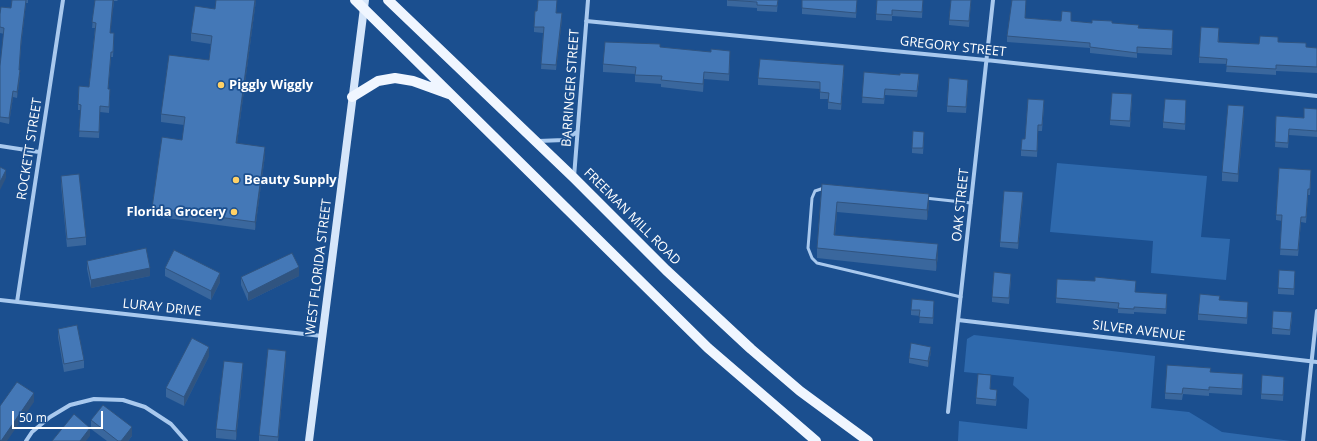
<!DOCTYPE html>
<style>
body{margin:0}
#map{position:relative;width:1317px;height:441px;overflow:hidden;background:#1b4f8f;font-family:"Open Sans",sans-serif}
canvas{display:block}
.scale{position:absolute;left:12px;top:411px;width:91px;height:18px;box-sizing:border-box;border:2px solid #fff;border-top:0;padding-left:5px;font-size:12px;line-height:14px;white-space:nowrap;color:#fff;-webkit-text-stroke:3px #1b4f8f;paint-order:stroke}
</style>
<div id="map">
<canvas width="1317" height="441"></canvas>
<div class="scale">50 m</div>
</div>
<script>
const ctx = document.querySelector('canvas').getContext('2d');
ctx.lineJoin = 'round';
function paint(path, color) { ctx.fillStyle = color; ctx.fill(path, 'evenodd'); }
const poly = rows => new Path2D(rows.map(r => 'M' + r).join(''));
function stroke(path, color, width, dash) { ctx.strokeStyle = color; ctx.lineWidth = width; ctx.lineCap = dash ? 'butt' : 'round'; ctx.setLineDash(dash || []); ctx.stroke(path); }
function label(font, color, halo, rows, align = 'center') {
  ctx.font = font + ' "Open Sans",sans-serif'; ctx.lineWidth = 3.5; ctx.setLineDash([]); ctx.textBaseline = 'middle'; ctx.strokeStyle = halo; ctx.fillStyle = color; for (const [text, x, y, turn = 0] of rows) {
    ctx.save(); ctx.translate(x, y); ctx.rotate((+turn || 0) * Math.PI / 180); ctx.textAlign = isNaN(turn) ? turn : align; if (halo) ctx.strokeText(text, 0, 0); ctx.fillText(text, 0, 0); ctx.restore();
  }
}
paint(poly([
 [1057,163,1207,176,1201,237,1230,239,1226,280,1151,273,1153,241,1050,232],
 [974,335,1155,356,1151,408,1189,412,1222,432,1291,441,958,441,959,421,1027,429,1029,399,1013,385,1014,377,964,372,967,339]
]), '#2e69ad');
stroke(poly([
 [824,188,815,191,812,198,808,248,812,258,817,263,961,297],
 [925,198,971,203]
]), '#a9c9ee', 3);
stroke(poly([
 [586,21,986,60,1317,96],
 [538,141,564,140,577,132],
 [0,146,39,152],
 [574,177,588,0],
 [0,300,322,336],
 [17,302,63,0],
 [958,320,1317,362],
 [948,412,993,0],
 [26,441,32,432,50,417,70,405,94,399,123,400,145,407,171,424,186,441],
 [1303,441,1317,311]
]), '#a9c9ee', 4);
stroke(poly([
 [309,441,365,0]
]), '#d6e6fa', 8);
stroke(poly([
 [355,0,708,348,816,441],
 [388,0,574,178,666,270,751,349,800,391,868,441],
 [352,97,378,81,395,78,413,81,449,94]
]), '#f0f6ff', 10);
paint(poly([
 [12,0,28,0,28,3,26,3,21,46,19,70,20,76,17,98,13,97,9,124,0,122,0,66,4,34,0,33,0,14,11,8],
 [95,0,118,0,117,1,114,1,110,33,114,39,113,57,111,57,108,89,110,95,109,113,100,112,99,138,79,137,81,110,78,110,78,104,89,87,95,28,92,28],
 [256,0,237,143,265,155,255,230,152,216,152,208,182,140,184,125,161,122,161,114,209,60,211,44,191,41,191,33],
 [557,0,556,13,562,19,556,70,541,69,543,33,534,32,534,27,537,11],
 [727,0,778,0,777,12,757,11,757,8,727,6],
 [857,0,856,18,802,14,802,8],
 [923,0,922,18,892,16,892,21,876,20,876,14],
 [971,0,969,27,949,25,949,20],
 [1026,0,1025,18,1092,23,1112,23,1138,28,1173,36,1172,55,1137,53,1137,58,1090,53,1090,48,1007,42,1007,36],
 [1219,34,1219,42,1259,44,1278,42,1306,47,1317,48,1317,73,1276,71,1276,75,1226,72,1227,64,1199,63,1199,57],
 [660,47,730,58,729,81,704,79,703,92,661,87,661,84,635,82,635,74,603,72,603,64],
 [844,72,841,110,828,109,828,99,820,99,820,89,758,85,758,78],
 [864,72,919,80,917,97,885,95,884,104,862,103],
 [968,85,966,113,947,112,947,106],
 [1132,100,1130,127,1110,125,1110,120],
 [1044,105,1042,131,1038,131,1037,157,1021,156,1021,150,1025,139],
 [1186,106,1185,130,1163,128,1163,122],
 [1317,109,1317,137,1289,135,1288,148,1275,147,1276,116,1304,118],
 [1244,115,1238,182,1222,181,1222,172],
 [924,138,923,154,912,153,912,148],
 [61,176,86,237,86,245,67,247,61,185],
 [1311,176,1310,195,1308,195,1306,223,1301,222,1298,256,1280,255,1282,221,1276,220,1276,215],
 [822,184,929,204,927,220,837,212,835,235,938,255,936,271,817,258,817,248],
 [1023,198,1018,249,1000,247,1000,242],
 [87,261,150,276,91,288,87,269],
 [165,268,220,282,211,300,165,276],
 [299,276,248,301,241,285,241,277],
 [1295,277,1294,295,1278,294,1278,288],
 [1011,279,1009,304,992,302,992,297],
 [1136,292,1167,300,1166,314,1134,312,1134,314,1118,313,1118,309,1056,303,1056,298],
 [1220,300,1248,308,1247,324,1198,320,1198,314],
 [934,307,933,324,919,323,920,316,911,315,911,310],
 [1292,318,1290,335,1272,334,1272,328],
 [58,329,84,360,84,368,64,372,58,337],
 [931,352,928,367,909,363,909,358],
 [209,356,184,406,166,397,166,388],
 [286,360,278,441,259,441,259,435],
 [243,371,236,440,216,438,216,429],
 [1211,372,1243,380,1242,395,1209,393,1209,396,1183,394,1182,400,1165,399,1165,393],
 [991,380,990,389,997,395,996,406,976,404,976,398],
 [1284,383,1283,401,1261,399,1261,394],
 [91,420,132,436,128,441,107,441,91,429]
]), '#3a679d');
paint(poly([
 [26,0,26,3,21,46,19,76,21,41],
 [113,0,114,0,110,39,110,33],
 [255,0,256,0,236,151,236,143],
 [562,13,562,19,556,70,556,65],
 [730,51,730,58,729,81,729,74],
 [844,65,844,72,841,110,841,104],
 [20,70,20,76,17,98,17,92],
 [704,72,704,79,703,92,703,84],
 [13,91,13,97,9,124,9,118],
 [1244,106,1244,115,1238,182,1238,174],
 [265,147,265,155,255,230,255,222],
 [6,170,6,178,0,190,0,182],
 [1023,192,1023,198,1018,249,1018,243],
 [929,194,929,204,927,220,927,210],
 [837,202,837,212,834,245,834,235],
 [938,244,938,255,936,271,936,260],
 [299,267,299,276,248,301,248,293],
 [150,268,150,276,91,288,91,280],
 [220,273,220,282,211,300,211,291],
 [209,347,209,356,184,406,184,397],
 [931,347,931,352,928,367,928,361],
 [286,351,286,360,278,441,278,437],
 [243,363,243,371,236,440,236,431],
 [34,393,34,402,7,441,1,441],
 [132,427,132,436,128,441,121,441],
 [90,428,90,436,86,441,80,441]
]), '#305480');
const building = poly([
 [12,0,26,0,21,41,19,70,20,70,17,92,13,91,9,118,0,117,0,66,4,28,0,27,0,14,1,7,11,8,12,0],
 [95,0,113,0,110,33,114,33,113,52,111,52,108,89,110,89,109,107,100,106,99,132,79,131,81,105,78,104,79,86,89,87,96,23,92,22,95,0],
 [216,0,255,0,236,143,265,147,255,222,152,208,162,137,182,140,185,117,161,114,169,55,209,60,212,36,191,33,195,6,215,9,216,0],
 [538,0,557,0,556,13,562,13,556,65,541,64,544,27,534,27,535,11,537,11,538,0],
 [728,0,778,0,777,6,757,5,757,2,728,0],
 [802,0,857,0,856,13,802,8,802,0],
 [877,0,923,0,922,12,892,10,892,15,876,14,877,0],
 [951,0,971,0,969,21,949,20,951,0],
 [1012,0,1026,0,1025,18,1061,21,1062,11,1071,12,1071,21,1092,23,1092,20,1112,21,1112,23,1139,25,1138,28,1173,30,1172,49,1137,47,1137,53,1090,47,1090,43,1007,36,1012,0],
 [1201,27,1219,28,1218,42,1259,44,1260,36,1278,37,1278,42,1306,43,1306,47,1317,48,1317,67,1276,65,1276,69,1226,66,1227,59,1199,57,1201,27],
 [605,42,660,44,660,47,711,52,711,49,730,51,729,74,704,72,703,84,661,80,662,76,635,75,636,67,603,64,605,42],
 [760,59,844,65,841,104,828,102,829,93,820,92,820,82,758,78,760,59],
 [864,72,900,75,900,73,919,74,917,91,885,89,884,99,862,97,864,72],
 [949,78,968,80,966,107,947,106,949,78],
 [1112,93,1132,94,1130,121,1110,120,1112,93],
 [1028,99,1044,100,1042,125,1038,125,1037,151,1021,150,1022,139,1025,139,1028,99],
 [1165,99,1186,100,1185,124,1163,122,1165,99],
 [1228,105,1244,106,1238,174,1222,172,1228,105],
 [1304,108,1317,109,1317,131,1289,129,1288,143,1275,142,1276,116,1304,118,1304,108],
 [913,131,924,132,923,148,912,148,913,131],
 [0,167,6,170,0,182,0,167],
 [1279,168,1311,170,1310,189,1308,189,1306,217,1301,217,1298,250,1280,249,1282,215,1276,215,1279,168],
 [79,174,86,237,67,239,61,176,79,174],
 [822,184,929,194,927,210,837,202,834,235,938,244,936,260,817,248,822,184],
 [1004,191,1023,192,1018,243,1000,242,1004,191],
 [146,248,150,268,91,280,87,261,146,248],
 [174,250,220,273,211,291,165,268,174,250],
 [292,253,299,267,248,293,241,277,292,253],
 [1279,270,1295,271,1294,289,1278,288,1279,270],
 [994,272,1011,274,1009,298,992,297,994,272],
 [1095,277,1136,281,1135,292,1167,294,1166,309,1134,307,1134,309,1118,308,1119,303,1056,298,1057,279,1095,281,1095,277],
 [1200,294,1220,296,1219,300,1248,302,1247,318,1198,314,1200,294],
 [912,299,934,301,933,318,919,317,920,310,911,310,912,299],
 [1273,311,1292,312,1290,330,1272,328,1273,311],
 [77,325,84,360,64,364,58,329,77,325],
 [192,338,209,347,184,397,166,388,192,338],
 [911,343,931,347,928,361,909,358,911,343],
 [268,349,286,351,278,437,259,435,268,349],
 [224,361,243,363,236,431,216,429,224,361],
 [1167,365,1211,368,1210,372,1243,374,1242,389,1209,387,1209,390,1183,388,1182,394,1165,393,1167,365],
 [978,374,991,375,990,389,997,390,996,400,976,398,978,374],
 [1262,375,1284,377,1283,395,1261,394,1262,375],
 [17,382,34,393,1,441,0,440,0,406,17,382],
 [103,405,132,427,121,441,118,441,91,420,103,405],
 [74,414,90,428,80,441,52,441,74,414]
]);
paint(building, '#4478b7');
stroke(building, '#305480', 1);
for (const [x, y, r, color] of [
 [221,85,4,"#ffd166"],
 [236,180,4,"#ffd166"],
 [234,212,4,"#ffd166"]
]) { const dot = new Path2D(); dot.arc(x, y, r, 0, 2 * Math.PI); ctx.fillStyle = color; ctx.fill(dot); stroke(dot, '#1b4f8f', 1.5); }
label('13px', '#fff', '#1b4f8f', [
 ["GREGORY STREET",953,47,6],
 ["BARRINGER STREET",571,88,-86],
 ["ROCKETT STREET",30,149,-81],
 ["OAK STREET",961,205,-84],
 ["FREEMAN MILL ROAD",632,217,45],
 ["WEST FLORIDA STREET",319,267,-83],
 ["LURAY DRIVE",162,308,6],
 ["SILVER AVENUE",1139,331,7]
]);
label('bold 13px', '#fff', '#1b4f8f', [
 ["Piggly Wiggly",229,85],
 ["Beauty Supply",244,180],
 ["Florida Grocery",226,212,"right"]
], 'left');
</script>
